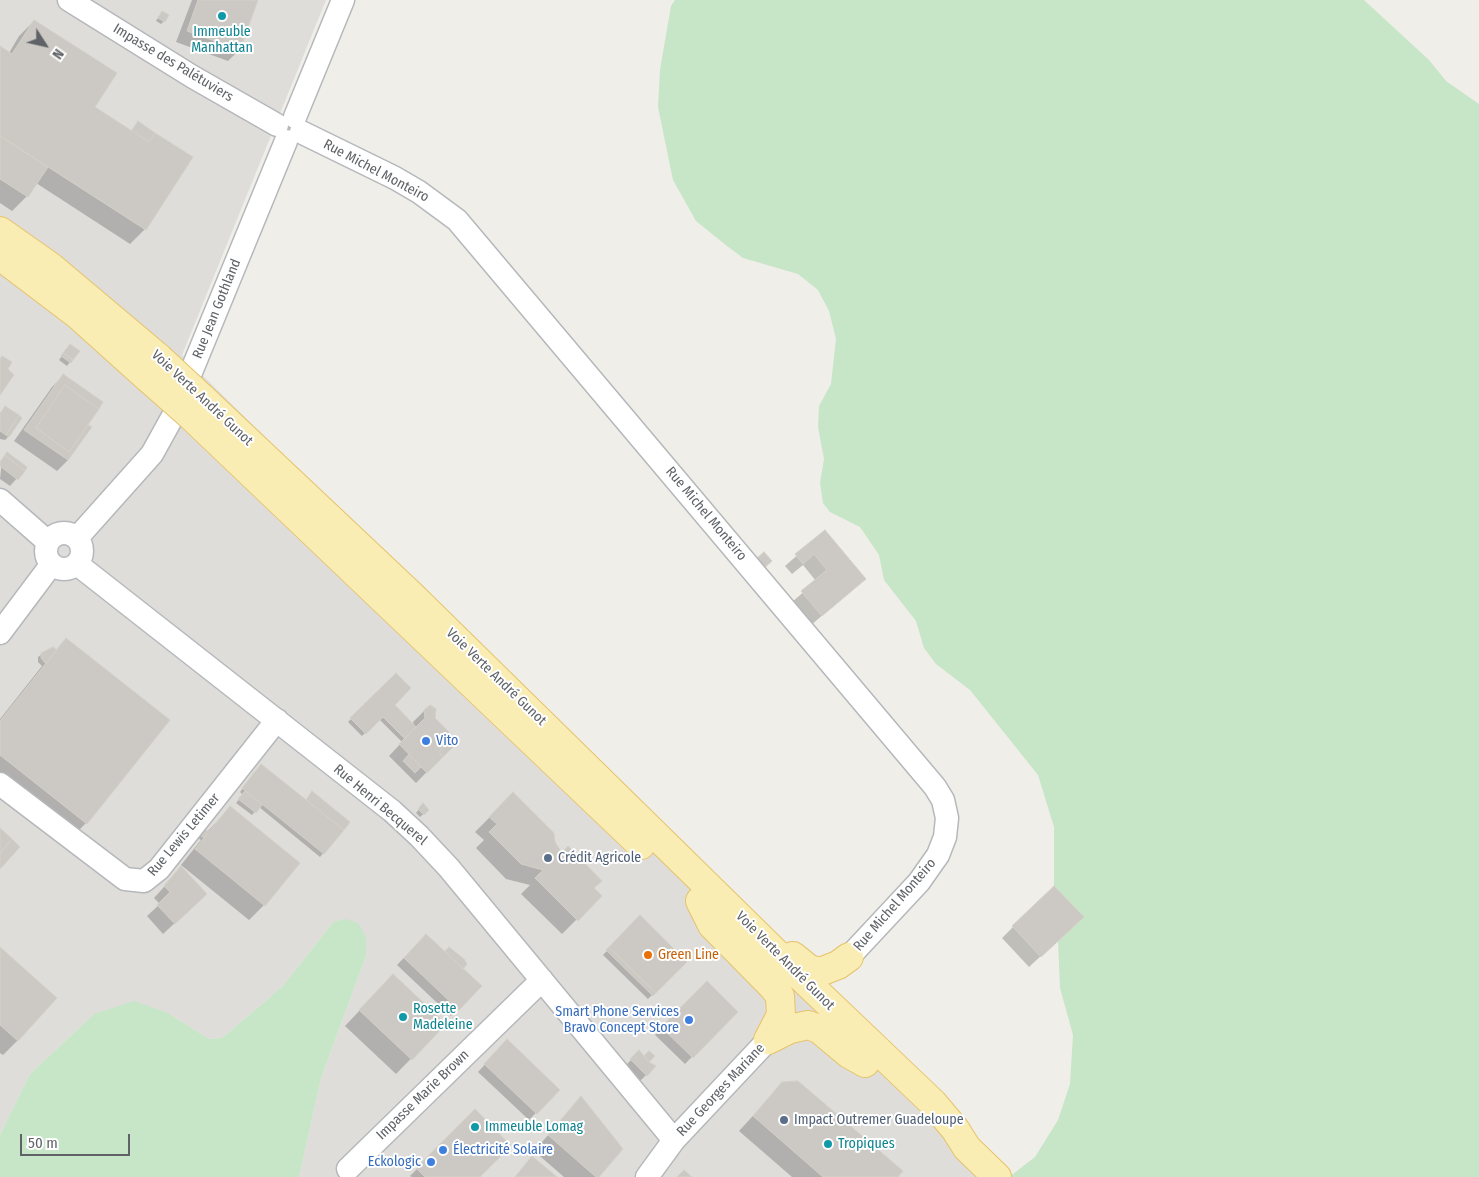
<!DOCTYPE html>
<meta charset="utf-8">
<style>
body{margin:0}
#map{position:relative;width:1479px;height:1177px;overflow:hidden;background:#f0eee8;font-family:"Fira Sans Condensed",sans-serif}
canvas{display:block}
.north{position:absolute;left:20px;top:20px;width:50px;height:50px;-webkit-text-stroke:4px #fff;paint-order:stroke;rotate:125deg;font-size:14px;font-weight:700;line-height:20px;text-align:center;color:#5f6367}
.north::after{content:'';display:block;margin:auto;width:18px;height:22px;background:#5f6367;clip-path:polygon(50% 0,100% 100%,50% 72%,0 100%)}
.scale{position:absolute;left:20px;top:1134px;width:110px;height:22px;box-sizing:border-box;border:2px solid #5f6367;border-top:0;padding-left:6px;font-size:15px;line-height:18px;white-space:nowrap;color:#5f6367;-webkit-text-stroke:4px #fff;paint-order:stroke}
</style>
<div id="map">
<canvas width="1479" height="1177"></canvas>
<div class="north">N</div>
<div class="scale">50 m</div>
</div>
<script>
const ctx = document.querySelector('canvas').getContext('2d');
ctx.lineJoin = 'round';
function paint(path, color) { ctx.fillStyle = color; ctx.fill(path, 'evenodd'); }
const poly = rows => new Path2D(rows.map(r => 'M' + r).join(''));
function stroke(path, color, width, dash) { ctx.strokeStyle = color; ctx.lineWidth = width; ctx.lineCap = dash ? 'butt' : 'round'; ctx.setLineDash(dash || []); ctx.stroke(path); }
function label(font, color, halo, rows, align = 'center') {
  ctx.font = font + ' "Fira Sans Condensed",sans-serif'; ctx.lineWidth = 4; ctx.setLineDash([]); ctx.textBaseline = 'middle'; ctx.strokeStyle = halo; ctx.fillStyle = color; for (const [text, x, y, turn = 0] of rows) {
    ctx.save(); ctx.translate(x, y); ctx.rotate((+turn || 0) * Math.PI / 180); ctx.textAlign = isNaN(turn) ? turn : align; if (halo) ctx.strokeText(text, 0, 0); ctx.fillText(text, 0, 0); ctx.restore();
  }
}
paint(poly([
 [0,0,326,0,182,355,1012,1175,1009,1177,299,1177,321,1078,366,956,333,922,283,986,222,1038,209,1039,168,1013,94,1014,30,1074,0,1135]
]), '#dfddda');
paint(poly([
 [675,0,1364,0,1429,60,1446,81,1479,104,1479,1177,1009,1177,1035,1157,1058,1120,1070,1084,1073,1035,1060,988,1058,941,1084,917,1054,886,1054,827,1038,775,970,690,936,664,924,648,916,621,884,580,879,555,860,527,830,512,823,503,820,483,824,459,818,427,819,406,831,384,836,339,829,311,818,290,798,274,743,258,727,246,696,221,673,180,658,107,660,70,671,6],
 [346,919,358,923,366,937,366,956,321,1078,299,1177,0,1177,0,1135,30,1074,94,1014,134,1001,168,1013,209,1039,222,1038,283,986,333,922]
]), '#c7e5c7');
paint(poly([
 [192,0,257,0,239,50,228,61,176,42],
 [159,16,164,21,161,24,156,21],
 [34,21,94,108,131,131,138,123,191,157,145,229,130,244,36,183,27,196,12,211,0,203,0,47,9,53,19,36],
 [67,349,70,362,67,366,59,360],
 [63,376,86,425,90,427,68,460,57,471,14,441,52,387],
 [5,408,8,437,5,440,0,439,0,413],
 [2,460,26,468,10,486,0,479],
 [825,531,864,579,810,626,791,603,816,581,803,565,792,574,785,566],
 [66,639,168,720,86,823,71,838,0,782,0,719,42,666,38,662,38,657,42,654,55,651],
 [396,674,393,705,414,726,413,722,424,711,434,708,436,711,434,718,457,741,416,783,389,756,402,742,379,719,362,736,348,722],
 [258,769,305,801,349,822,320,857,259,807,252,815,236,803,243,795,240,792],
 [513,794,561,854,600,896,562,934,521,894,530,885,506,879,476,848,484,840,475,832],
 [423,805,428,810,420,817,416,813],
 [230,808,264,905,249,920,181,865,201,840,193,835,207,832],
 [181,868,194,905,163,934,147,916,160,904,154,898],
 [640,917,685,962,648,999,603,955],
 [1013,927,1071,928,1029,967,1002,938],
 [426,935,445,953,449,949,454,951,465,962,461,969,480,986,451,1016,397,965],
 [0,949,18,1040,3,1055,0,1053],
 [707,982,736,1012,685,1064,655,1035],
 [379,990,445,1024,396,1074,345,1026],
 [507,1041,558,1090,529,1120,478,1072],
 [639,1052,644,1058,649,1053,653,1056,647,1062,654,1067,639,1082,624,1067],
 [783,1083,896,1177,792,1177,739,1131],
 [581,1098,598,1177,564,1177,534,1151],
 [475,1111,478,1177,412,1177,410,1176]
]), '#0003');
const building = poly([
 [198,0,258,0,240,50,187,31,198,0],
 [162,11,169,15,165,22,158,18,162,11],
 [34,20,117,73,95,107,149,142,155,133,193,157,146,230,0,136,0,46,12,54,34,20],
 [138,121,155,133,149,142,132,130,138,121],
 [0,136,48,167,28,197,0,179,0,136],
 [70,344,80,351,73,360,63,353,70,344],
 [63,353,73,360,71,363,61,356,63,353],
 [2,356,12,362,8,369,14,375,0,395,0,359,2,356],
 [63,374,103,402,99,409,65,385,36,428,69,452,88,425,92,427,68,460,24,430,63,374],
 [65,385,99,409,69,452,36,428,65,385],
 [5,406,19,415,6,435,0,431,0,414,5,406],
 [19,415,22,418,9,437,6,435,19,415],
 [7,452,27,467,25,471,5,455,7,452],
 [5,455,25,471,18,480,0,466,0,462,5,455],
 [825,530,866,579,822,616,801,591,827,570,814,554,803,564,795,554,825,530],
 [764,552,772,561,763,569,755,560,764,552],
 [66,638,170,720,87,824,0,755,0,721,66,638],
 [53,647,57,650,46,664,41,658,41,653,53,647],
 [396,673,411,688,395,705,416,727,405,739,383,717,366,734,350,718,396,673],
 [430,705,436,709,435,718,454,737,439,752,443,757,427,773,399,744,425,718,424,710,430,705],
 [454,737,459,741,443,757,439,752,454,737],
 [409,754,421,767,415,773,403,761,409,754],
 [261,764,344,830,324,854,242,788,261,764],
 [245,791,262,805,256,813,238,799,245,791],
 [312,791,350,822,344,830,306,800,312,791],
 [513,792,554,833,555,842,562,853,568,846,602,881,594,888,602,896,578,921,535,878,543,870,521,864,489,832,497,824,489,817,513,792],
 [423,803,429,810,424,815,418,809,423,803],
 [230,806,300,863,265,906,195,849,230,806],
 [200,825,209,832,204,838,195,831,200,825],
 [0,828,12,839,0,853,0,828],
 [12,839,20,847,0,869,0,853,12,839],
 [181,866,207,894,175,924,157,905,170,892,164,886,181,866],
 [1054,886,1084,917,1041,957,1012,926,1054,886],
 [640,915,687,962,656,993,609,947,640,915],
 [426,934,482,986,459,1010,404,958,426,934],
 [0,947,57,998,18,1041,0,1025,0,947],
 [449,947,464,959,467,964,463,969,445,951,449,947],
 [609,947,656,993,653,996,606,950,609,947],
 [393,974,446,1024,412,1060,359,1010,393,974],
 [707,981,738,1012,693,1058,661,1027,707,981],
 [507,1039,560,1090,537,1114,484,1064,507,1039],
 [639,1050,649,1062,656,1066,647,1076,630,1059,639,1050],
 [649,1051,655,1056,649,1062,644,1056,649,1051],
 [798,1081,903,1171,898,1177,823,1177,753,1116,782,1082,798,1081],
 [581,1096,623,1149,599,1177,596,1177,548,1135,581,1096],
 [475,1109,511,1146,480,1177,425,1177,416,1168,475,1109],
 [532,1156,557,1177,515,1177,532,1156],
 [684,1170,692,1177,677,1177,684,1170]
]);
paint(building, '#ccc9c4');
stroke(building, '#d4d0c7', 1);
const minor = poly([
 [69,0,193,77,277,125],
 [295,117,343,0],
 [301,132,395,178,419,192,457,220,935,787,943,800,947,818,945,837,938,855,919,882,849,957],
 [0,500,48,542],
 '46 551a18 18 0 1 1 36 0a18 18 0 1 1-36 0Z',
 [77,538,152,454,173,416,286,141],
 [77,564,392,811,419,836,449,868,674,1140],
 [0,633,51,565],
 [0,784,125,879,144,881,159,869,277,720],
 [348,1169,542,980],
 [647,1177,674,1140,768,1040]
]);
const major = poly([
 [0,231,51,267,159,358],
 [0,256,78,315,148,378],
 [201,397,411,595,782,959,933,1103,955,1129,967,1148,997,1177],
 [191,416,641,845],
 [700,901,712,925,774,988,780,996,781,1015,768,1040],
 [793,956,809,969,820,972,838,965,849,957],
 [768,1040,790,1029,808,1025,819,1029,849,1054,865,1063]
]);
stroke(minor, '#b5b8bb', 25);
stroke(major, '#e6c36b', 30);
stroke(minor, '#fff', 22);
stroke(major, '#f9edb4', 28);
const majorBridge = poly([
 [159,358,201,397],
 [148,378,191,416]
]);
stroke(majorBridge, '#e6c36b', 30, []);
stroke(majorBridge, '#f9edb4', 28);
for (const [x, y, r, color] of [
 [222,16,5,"#0f9aa8"],
 [426,741,5,"#3f7fe0"],
 [548,858,5,"#5c6f8a"],
 [648,955,5,"#e8710a"],
 [403,1017,5,"#0f9aa8"],
 [689,1020,5,"#3f7fe0"],
 [784,1120,5,"#5c6f8a"],
 [475,1127,5,"#0f9aa8"],
 [828,1144,5,"#0f9aa8"],
 [443,1150,5,"#3f7fe0"],
 [431,1162,5,"#3f7fe0"]
]) { const dot = new Path2D(); dot.arc(x, y, r, 0, 2 * Math.PI); ctx.fillStyle = color; ctx.fill(dot); stroke(dot, '#fff', 2); }
label('14px', '#0d838f', '#fff', [
 ["Immeuble",222,32,"center"],
 ["Manhattan",222,48,"center"],
 ["Rosette",413,1009],
 ["Madeleine",413,1025],
 ["Immeuble Lomag",485,1127],
 ["Tropiques",838,1144]
], 'left');
label('14px', '#5f6367', '#fff', [
 ["Impasse des Palétuviers",173,63,31],
 ["Rue Michel Monteiro",376,171,28],
 ["Rue Jean Gothland",217,309,-68],
 ["Voie Verte André Gunot",202,398,43],
 ["Rue Michel Monteiro",706,514,50],
 ["Voie Verte André Gunot",496,677,44],
 ["Rue Henri Becquerel",380,805,40],
 ["Rue Lewis Letimer",184,835,-50],
 ["Rue Michel Monteiro",895,905,-49],
 ["Voie Verte André Gunot",785,961,45],
 ["Rue Georges Mariane",721,1090,-47],
 ["Impasse Marie Brown",423,1095,-44]
]);
label('14px', '#366cbe', '#fff', [
 ["Vito",436,741],
 ["Smart Phone Services",679,1012,"right"],
 ["Bravo Concept Store",679,1028,"right"],
 ["Électricité Solaire",453,1150],
 ["Eckologic",421,1162,"right"]
], 'left');
label('14px', '#4e5e75', '#fff', [
 ["Crédit Agricole",558,858],
 ["Impact Outremer Guadeloupe",794,1120]
], 'left');
label('14px', '#c56008', '#fff', [
 ["Green Line",658,955]
], 'left');
</script>
